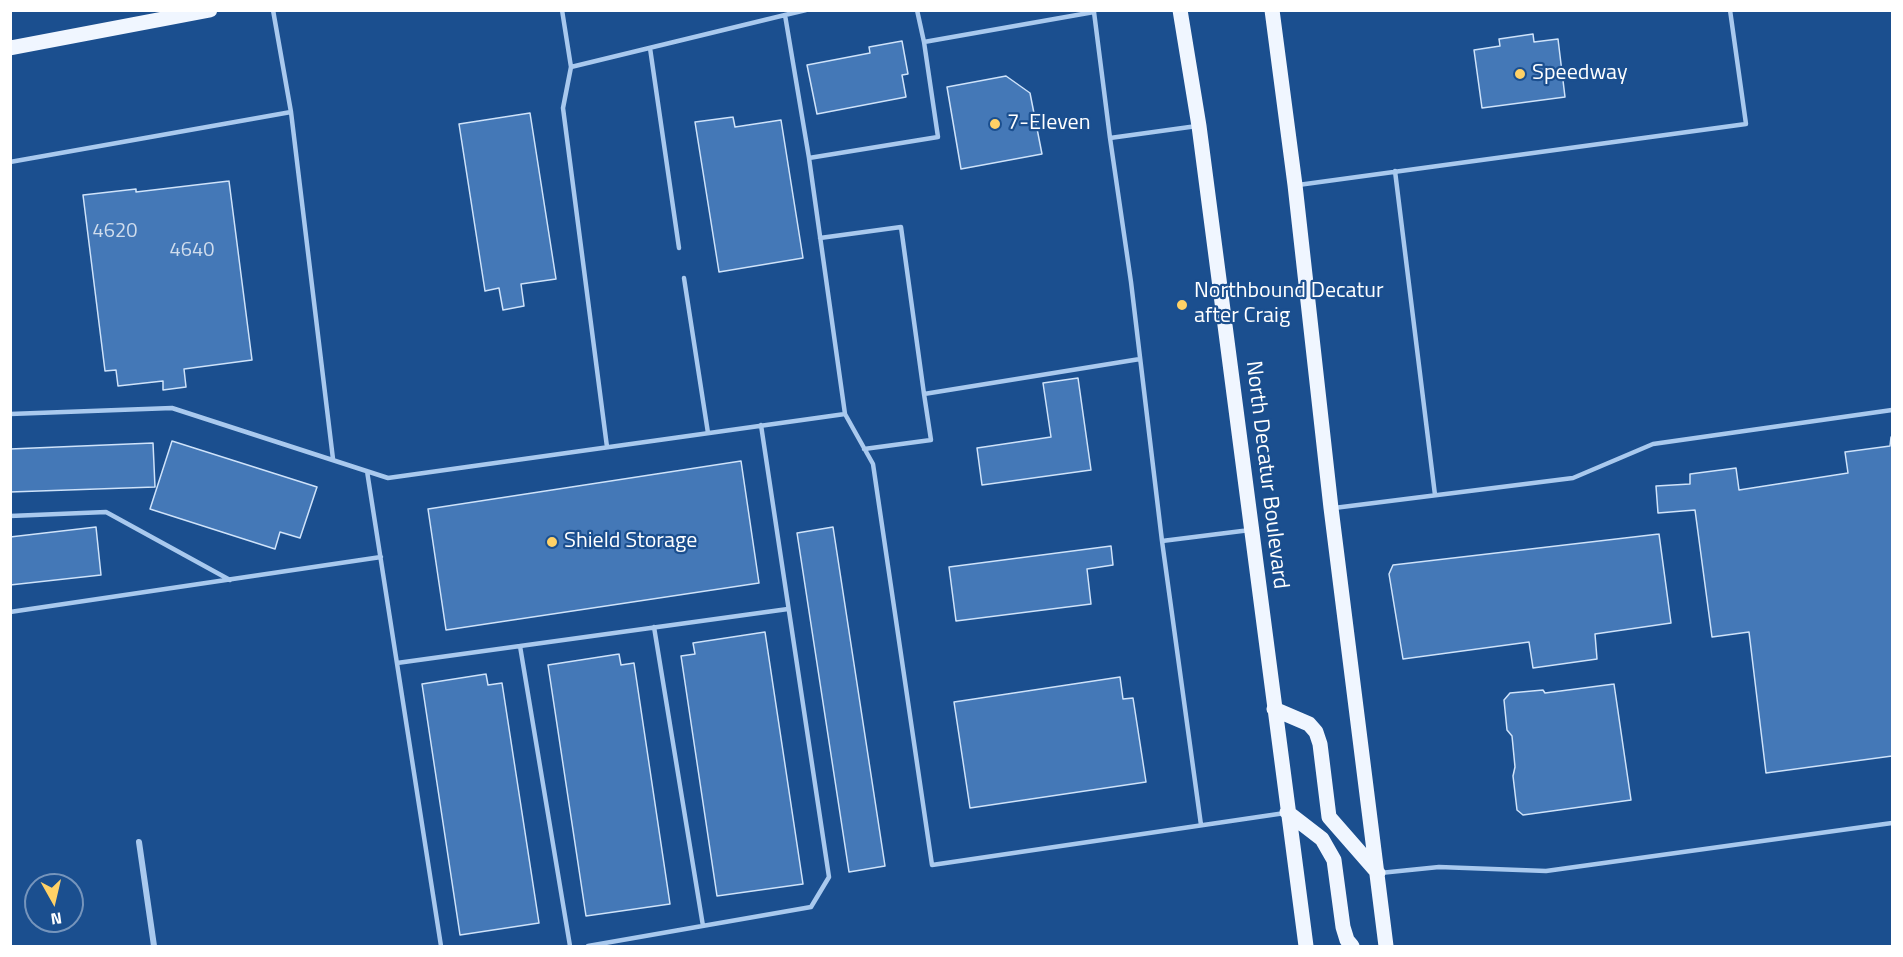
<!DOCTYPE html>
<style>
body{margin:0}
#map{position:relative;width:1903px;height:957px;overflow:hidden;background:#1b4f8f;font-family:"Titillium Web",sans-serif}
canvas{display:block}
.frame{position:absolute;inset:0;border:12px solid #fff;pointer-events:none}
.north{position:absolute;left:24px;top:873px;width:60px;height:60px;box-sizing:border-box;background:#1b4f8f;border:2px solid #7695bc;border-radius:50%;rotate:172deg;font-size:16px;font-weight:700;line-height:24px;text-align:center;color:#fff}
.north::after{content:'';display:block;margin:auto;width:21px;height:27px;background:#ffd166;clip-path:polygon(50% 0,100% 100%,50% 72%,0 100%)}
</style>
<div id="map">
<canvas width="1903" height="957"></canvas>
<div class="frame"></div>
<div class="north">N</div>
</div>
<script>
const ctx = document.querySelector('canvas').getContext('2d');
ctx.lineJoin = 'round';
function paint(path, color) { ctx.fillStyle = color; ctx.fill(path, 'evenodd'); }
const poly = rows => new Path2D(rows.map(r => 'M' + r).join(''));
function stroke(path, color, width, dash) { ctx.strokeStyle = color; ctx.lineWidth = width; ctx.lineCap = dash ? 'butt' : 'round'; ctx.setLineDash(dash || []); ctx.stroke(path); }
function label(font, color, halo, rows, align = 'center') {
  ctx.font = font + ' "Titillium Web",sans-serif'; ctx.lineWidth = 4.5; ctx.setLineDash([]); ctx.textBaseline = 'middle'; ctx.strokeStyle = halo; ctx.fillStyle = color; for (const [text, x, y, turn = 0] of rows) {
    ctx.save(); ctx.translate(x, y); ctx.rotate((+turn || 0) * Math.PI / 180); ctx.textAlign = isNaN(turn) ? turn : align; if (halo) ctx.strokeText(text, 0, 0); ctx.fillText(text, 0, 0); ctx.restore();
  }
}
const building = poly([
 [1533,34,1534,42,1558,39,1565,97,1482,108,1474,50,1500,46,1499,39,1533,34],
 [902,41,908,74,902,75,906,97,817,114,807,65,870,53,869,47,902,41],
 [1006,76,1030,93,1042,154,961,169,947,87,1006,76],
 [530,113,556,279,521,284,524,306,503,310,499,288,485,291,459,124,530,113],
 [733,117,735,127,781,120,803,258,719,272,695,122,733,117],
 [229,181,252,360,184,369,186,387,163,390,163,381,118,386,116,370,105,371,83,195,136,189,136,192,229,181],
 [1078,378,1091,470,982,485,977,448,1051,437,1043,383,1078,378],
 [1891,437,1892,437,1892,756,1766,773,1749,632,1712,637,1695,510,1658,513,1656,486,1690,484,1690,474,1736,468,1739,490,1848,473,1845,452,1890,446,1891,437],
 [172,441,317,487,300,538,280,532,275,549,150,509,172,441],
 [153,443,155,487,10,492,10,449,153,443],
 [741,461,759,583,446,630,428,509,741,461],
 [96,527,101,575,10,585,10,537,96,527],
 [833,527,885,866,849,872,797,533,833,527],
 [1659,534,1671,623,1595,634,1597,659,1533,668,1529,642,1403,659,1389,574,1393,565,1659,534],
 [1111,546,1113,565,1087,569,1091,604,956,621,949,567,1111,546],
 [765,632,803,884,717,896,681,656,695,654,693,643,765,632],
 [619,654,621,665,634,663,670,904,586,916,548,665,619,654],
 [486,674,488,685,502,683,539,923,460,935,422,684,486,674],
 [1120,677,1123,699,1133,698,1146,782,970,808,954,702,1120,677],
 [1614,684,1631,800,1523,815,1517,810,1513,776,1515,767,1512,736,1507,730,1504,700,1510,693,1543,690,1545,693,1614,684]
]);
paint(building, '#4478b7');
stroke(building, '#cfe3fa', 1.5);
stroke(poly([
 [273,10,291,112,333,459],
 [562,10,571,67,563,108,607,447],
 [806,10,785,15,809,158,845,414],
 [917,10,924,42,1094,12,1110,138,1197,126],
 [650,48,679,248],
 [571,67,785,15],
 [1110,138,1131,282,1162,541,1250,530],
 [809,158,938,137,924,42],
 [10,162,291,112],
 [1395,171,1435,495],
 [1298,185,1746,124,1730,10],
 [820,238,901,227,924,394],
 [684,278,708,433],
 [10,414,172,408,388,478,845,414,873,464,932,865,1285,813],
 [864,449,931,440,924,394,1140,359],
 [367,471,441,946],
 [1334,508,1573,478,1653,444,1892,410],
 [10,516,106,512,230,580],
 [1162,541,1201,825],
 [10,612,381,557],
 [654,627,703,926],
 [520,646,570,946],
 [397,663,788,609],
 [1380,873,1439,867,1546,871,1892,823],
 [588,946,811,907,829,877,761,425]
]), '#a9c9ee', 4.5);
stroke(poly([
 [139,842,154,946]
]), '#a9c9ee', 6);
stroke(poly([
 [1180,10,1199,126,1306,946],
 [1272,10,1295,185,1331,508,1386,946],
 [10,48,210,10],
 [1274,709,1309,724,1316,732,1320,744,1329,817,1378,873],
 [1287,812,1322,839,1334,860,1343,927,1347,940,1352,946]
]), '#f0f6ff', 15);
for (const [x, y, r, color] of [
 [1520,74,6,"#ffd166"],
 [995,124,6,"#ffd166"],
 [1182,305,6,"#ffd166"],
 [552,542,6,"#ffd166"]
]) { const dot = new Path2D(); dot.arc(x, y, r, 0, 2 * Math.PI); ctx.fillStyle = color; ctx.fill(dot); stroke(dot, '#1b4f8f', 2); }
label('20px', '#d0dded', null, [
 ["4620",115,232],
 ["4640",192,251]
]);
label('22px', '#fff', '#1b4f8f', [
 ["Speedway",1532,74],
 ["7-Eleven",1007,124],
 ["Northbound Decatur",1194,292],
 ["after Craig",1194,317],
 ["Shield Storage",564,542]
], 'left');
label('22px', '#fff', '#1b4f8f', [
 ["North Decatur Boulevard",1266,475,83]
]);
</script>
